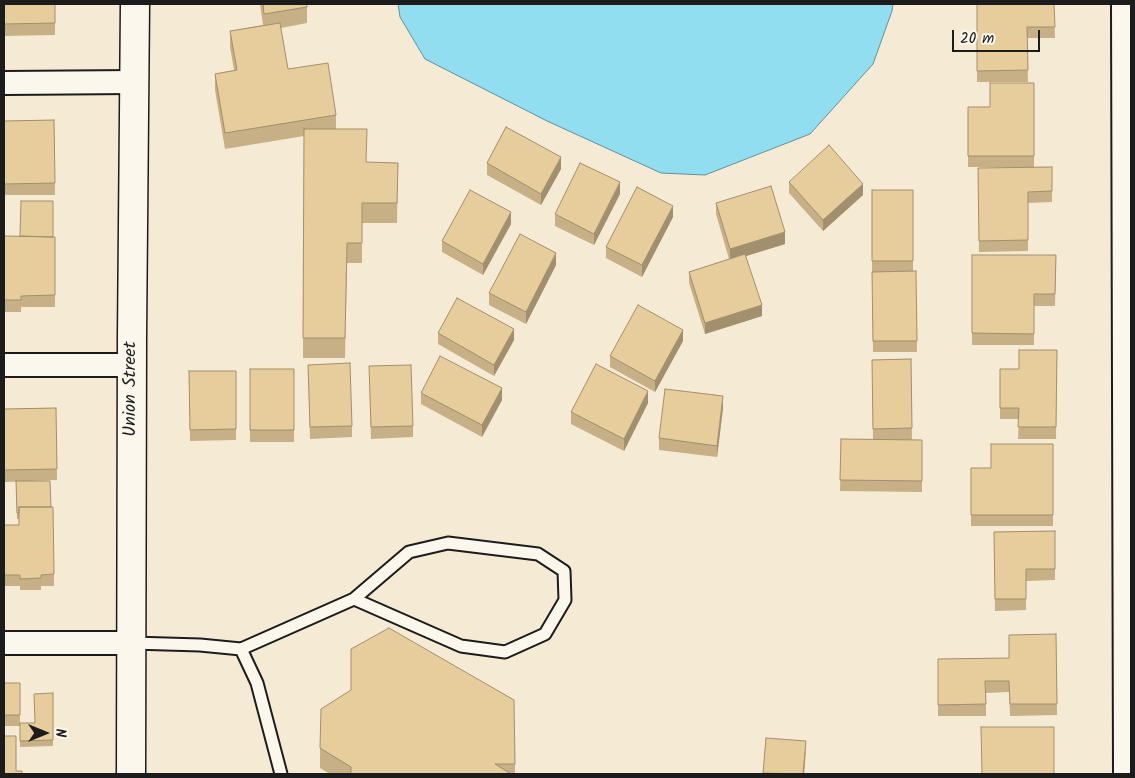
<!DOCTYPE html>
<style>
body{margin:0}
#map{position:relative;width:1135px;height:778px;overflow:hidden;background:#f5ead4;font-family:Kalam,sans-serif}
canvas{display:block}
.frame{position:absolute;inset:0;border:5px solid #1c1c1c;pointer-events:none}
.north{position:absolute;left:20px;top:708px;width:50px;height:50px;-webkit-text-stroke:4px #fbf7ec;paint-order:stroke;rotate:90deg;font-size:14px;font-weight:700;line-height:20px;text-align:center;color:#1c1c1c}
.north::after{content:'';display:block;margin:auto;width:18px;height:22px;background:#1c1c1c;clip-path:polygon(50% 0,100% 100%,50% 72%,0 100%)}
.scale{position:absolute;left:952px;top:30px;width:88px;height:22px;box-sizing:border-box;border:2px solid #1c1c1c;border-top:0;padding-left:6px;font-size:15px;line-height:18px;white-space:nowrap;color:#1c1c1c;-webkit-text-stroke:4px #fbf7ec;paint-order:stroke}
</style>
<div id="map">
<canvas width="1135" height="778"></canvas>
<div class="frame"></div>
<div class="north">N</div>
<div class="scale">20 m</div>
</div>
<script>
const ctx = document.querySelector('canvas').getContext('2d');
ctx.lineJoin = 'round';
function paint(path, color) { ctx.fillStyle = color; ctx.fill(path, 'evenodd'); }
const poly = rows => new Path2D(rows.map(r => 'M' + r).join(''));
function stroke(path, color, width, dash) { ctx.strokeStyle = color; ctx.lineWidth = width; ctx.lineCap = dash ? 'butt' : 'round'; ctx.setLineDash(dash || []); ctx.stroke(path); }
function label(font, color, halo, rows, align = 'center') {
  ctx.font = font + ' Kalam,sans-serif'; ctx.lineWidth = 4.5; ctx.setLineDash([]); ctx.textBaseline = 'middle'; ctx.strokeStyle = halo; ctx.fillStyle = color; for (const [text, x, y, turn = 0] of rows) {
    ctx.save(); ctx.translate(x, y); ctx.rotate((+turn || 0) * Math.PI / 180); ctx.textAlign = isNaN(turn) ? turn : align; if (halo) ctx.strokeText(text, 0, 0); ctx.fillText(text, 0, 0); ctx.restore();
  }
}
const water = poly([
 [398,4,893,4,892,11,873,64,810,134,705,175,661,173,547,121,425,59,400,17,398,4]
]);
paint(water, '#91def0');
stroke(water, '#62909b', 1);
const lane = poly([
 [132,643,200,645,241,649,257,683,281,774],
 [241,649,354,599,409,552,448,543,538,554,564,571,565,600,545,634,505,652,461,646,354,599]
]);
const street = poly([
 [1123,4,1125,774],
 [4,83,134,82],
 [4,365,132,365],
 [4,643,131,643]
]);
const secondary = poly([
 [131,774,132,336,135,4]
]);
stroke(lane, '#1c1c1c', 15);
stroke(street, '#1c1c1c', 26);
stroke(secondary, '#1c1c1c', 31);
stroke(lane, '#fbf7ec', 11);
stroke(street, '#fbf7ec', 22);
stroke(secondary, '#fbf7ec', 28);
paint(poly([
 [4,4,55,4,55,35,4,36],
 [260,4,307,4,307,23,281,28,288,69,336,115,336,129,367,162,398,163,397,223,362,223,362,263,347,263,345,358,303,358,304,136,225,149,215,90,215,74,234,70,230,47,230,31,263,25],
 [977,4,1054,4,1055,38,1027,38,1028,82,977,82],
 [1034,83,1034,167,968,167,968,107,990,107],
 [54,120,55,195,4,195,4,121],
 [487,163,561,169,541,205,487,175],
 [1052,167,1052,202,1028,203,1028,251,979,252,978,168],
 [789,182,863,195,823,231,789,193],
 [872,190,913,190,913,271,916,271,917,352,873,352,872,283],
 [620,194,594,245,555,226,555,214],
 [716,203,785,244,746,256,762,316,705,334,689,283,689,272,729,259,716,214],
 [673,217,642,277,606,258,606,247],
 [511,224,483,275,442,252,442,241],
 [4,236,55,237,55,307,21,307,21,312,4,312],
 [972,255,1056,255,1055,306,1034,306,1034,345,972,345],
 [556,265,526,324,489,305,489,293],
 [438,333,514,340,494,376,438,344],
 [683,341,655,392,610,367,610,356],
 [1057,350,1056,439,1018,439,1019,419,1000,419,1000,369,1019,369],
 [911,359,912,440,886,440,922,440,922,492,840,491,841,439,873,440,872,360],
 [308,365,352,426,352,437,310,439],
 [369,366,413,426,413,437,371,439],
 [250,369,294,369,294,442,250,442],
 [189,371,236,371,236,440,190,441],
 [421,393,502,400,482,437,421,404],
 [648,403,624,451,571,424,571,412],
 [56,408,57,480,4,482,4,409],
 [723,408,717,457,659,450,659,438],
 [1053,444,1053,526,971,526,971,468,991,468],
 [16,481,51,507,53,507,54,586,41,586,41,590,20,590,20,586,4,586,4,525,19,525,19,519,17,519],
 [1055,531,1055,580,1026,581,1026,610,995,611,994,532],
 [1056,634,1057,715,1010,716,1009,692,986,693,986,716,938,716,938,659,1009,658],
 [4,683,20,683,20,726,4,726],
 [53,693,53,746,20,747,20,723,35,723],
 [766,738,806,752,804,774,763,774],
 [320,748,515,764,515,774,330,774,320,768]
]), '#c7af86');
paint(poly([
 [561,157,561,169,541,205,541,194],
 [620,182,620,194,594,245,594,234],
 [863,184,863,195,823,231,823,220],
 [673,206,673,217,642,277,642,265],
 [511,212,511,224,483,275,483,264],
 [785,232,785,244,730,261,730,249],
 [556,253,556,265,526,324,526,312],
 [762,305,762,316,705,334,705,323],
 [514,329,514,340,494,376,494,365],
 [683,330,683,341,655,392,655,381],
 [502,388,502,400,482,437,482,425],
 [648,391,648,403,624,451,624,439],
 [723,396,723,408,717,457,717,446],
 [806,741,804,774,803,774]
]), '#a28f6d');
const building = poly([
 [4,4,55,4,55,23,4,24,4,4],
 [263,4,307,4,307,7,264,14,263,4],
 [977,4,1054,4,1055,27,1027,27,1028,70,977,71,977,4],
 [280,23,288,69,328,63,336,115,225,133,215,74,237,70,230,31,280,23],
 [990,83,1034,83,1034,156,968,156,968,107,990,107,990,83],
 [54,120,55,183,4,184,4,121,54,120],
 [506,127,561,157,541,194,487,163,506,127],
 [304,129,367,129,366,162,398,163,397,203,362,203,362,243,347,243,345,338,303,338,304,129],
 [829,145,863,184,823,220,789,182,829,145],
 [580,163,620,182,594,234,555,214,580,163],
 [1052,167,1052,191,1028,192,1028,240,979,241,978,168,1052,167],
 [771,186,785,232,730,249,716,203,771,186],
 [637,187,673,206,642,265,606,247,637,187],
 [470,190,511,212,483,264,442,241,470,190],
 [872,190,913,190,913,261,872,261,872,190],
 [21,201,53,201,53,237,20,236,21,201],
 [520,234,556,253,526,312,489,293,520,234],
 [4,236,55,237,55,295,21,296,21,300,4,300,4,236],
 [745,254,762,305,705,323,689,272,745,254],
 [972,255,1056,255,1055,294,1034,294,1034,334,972,333,972,255],
 [916,271,917,341,873,341,872,272,916,271],
 [457,298,514,329,494,365,438,333,457,298],
 [638,305,683,330,655,381,610,356,638,305],
 [1019,350,1057,350,1056,427,1018,427,1019,408,1000,408,1000,369,1019,369,1019,350],
 [440,356,502,388,482,425,421,393,440,356],
 [911,359,912,428,873,429,872,360,911,359],
 [350,363,352,426,310,427,308,365,350,363],
 [596,364,648,391,624,439,571,412,596,364],
 [411,365,413,426,371,427,369,366,411,365],
 [250,369,294,369,294,430,250,430,250,369],
 [189,371,236,371,236,429,190,430,189,371],
 [665,389,723,396,717,446,659,438,665,389],
 [56,408,57,469,4,470,4,409,56,408],
 [841,439,922,440,922,481,840,480,841,439],
 [991,444,1053,444,1053,515,971,515,971,468,991,468,991,444],
 [16,481,50,481,51,507,19,507,19,513,17,513,16,481],
 [19,507,53,507,54,574,41,575,41,578,20,579,20,575,4,575,4,525,19,525,19,507],
 [1055,531,1055,569,1026,569,1026,599,995,599,994,532,1055,531],
 [389,628,514,700,515,764,495,764,511,774,351,774,351,767,320,748,321,709,351,690,351,649,389,628],
 [1056,634,1057,704,1010,704,1009,681,985,681,986,704,938,705,938,659,1009,658,1009,635,1056,634],
 [4,683,20,683,20,715,4,715,4,683],
 [53,693,53,740,20,741,20,723,35,723,34,694,53,693],
 [981,727,1054,727,1054,774,982,774,981,727],
 [4,736,16,736,16,771,22,771,22,774,4,774,4,736],
 [766,738,806,741,803,774,763,773,766,738]
]);
paint(building, '#e7cc9c');
stroke(building, '#a28f6d', 1);
label('18px', '#1c1c1c', '#fbf7ec', [
 ["Union Street",132,389,-90]
]);
</script>
